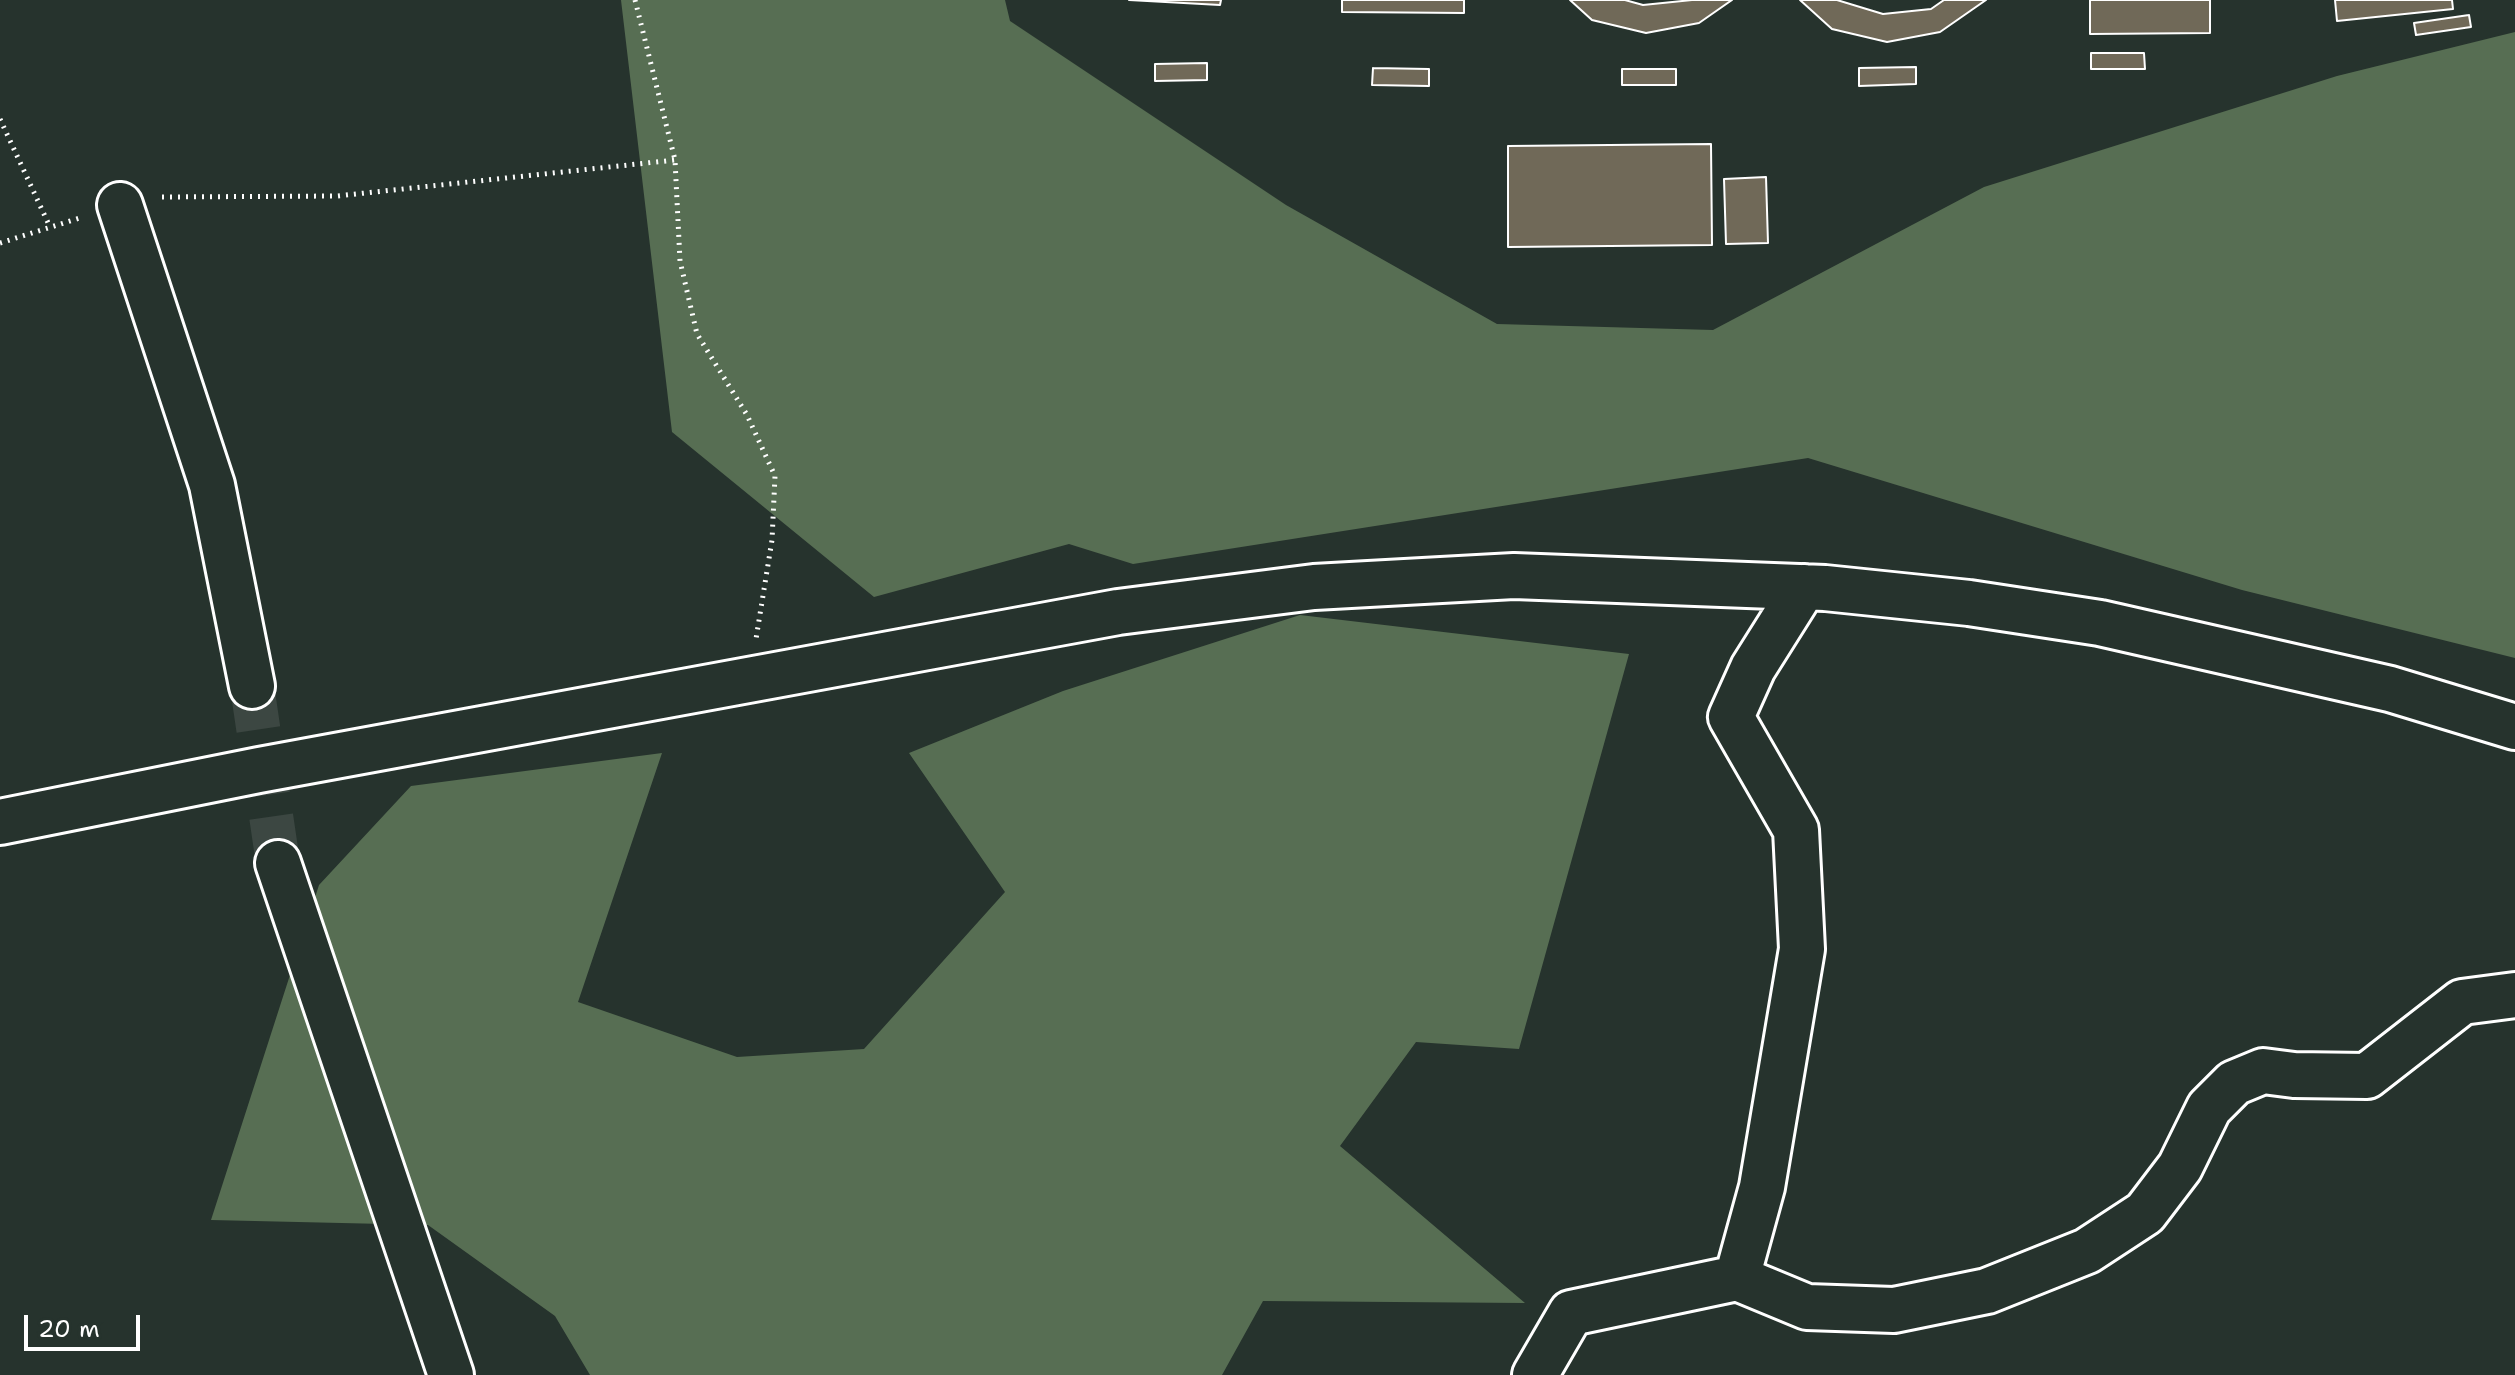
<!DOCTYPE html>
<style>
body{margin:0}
#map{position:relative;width:2515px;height:1375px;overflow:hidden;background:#26332d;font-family:"Shantell Sans",sans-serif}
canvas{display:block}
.scale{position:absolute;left:24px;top:1315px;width:116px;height:36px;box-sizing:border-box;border:4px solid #fff;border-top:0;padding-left:10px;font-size:24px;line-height:28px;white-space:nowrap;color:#fff;-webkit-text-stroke:6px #26332d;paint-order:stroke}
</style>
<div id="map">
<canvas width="2515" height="1375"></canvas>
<div class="scale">20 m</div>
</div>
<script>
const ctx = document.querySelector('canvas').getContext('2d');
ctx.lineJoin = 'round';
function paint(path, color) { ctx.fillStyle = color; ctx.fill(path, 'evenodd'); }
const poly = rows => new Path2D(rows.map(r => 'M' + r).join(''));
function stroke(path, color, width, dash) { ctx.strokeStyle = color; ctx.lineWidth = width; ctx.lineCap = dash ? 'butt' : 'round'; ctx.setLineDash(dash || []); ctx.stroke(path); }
paint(poly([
 [621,0,1005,0,1010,21,1286,205,1497,324,1713,330,1984,187,2337,76,2515,32,2515,658,2242,590,1808,458,1133,564,1069,544,874,597,672,432],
 [1300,615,1629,654,1519,1049,1416,1042,1340,1146,1525,1303,1263,1301,1222,1375,590,1375,555,1316,428,1225,211,1220,319,885,411,786,662,753,578,1002,737,1057,864,1049,1005,892,909,753,1063,691]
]), '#576e53');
const building = poly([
 [1129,0,1221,0,1220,5,1129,0],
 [1342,0,1464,0,1464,13,1342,12,1342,0],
 [1570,0,1625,0,1643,5,1692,0,1732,0,1699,23,1646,33,1592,20,1570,0],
 [1800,0,1837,0,1883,14,1931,9,1944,0,1986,0,1940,32,1887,42,1832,29,1800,0],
 [2090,0,2210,0,2210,33,2090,34,2090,0],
 [2335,0,2452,0,2453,9,2337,21,2335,0],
 [2469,15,2471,27,2416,35,2414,23,2469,15],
 [2091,53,2144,53,2145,69,2091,69,2091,53],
 [1207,63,1207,80,1155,81,1155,64,1207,63],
 [1916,67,1916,84,1859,86,1859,68,1916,67],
 [1373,68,1429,69,1429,86,1372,85,1373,68],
 [1622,69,1676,69,1676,85,1622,85,1622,69],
 [1711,144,1712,245,1508,247,1508,146,1711,144],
 [1766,177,1768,243,1726,244,1724,179,1766,177]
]);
paint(building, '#706958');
stroke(building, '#fff', 2);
stroke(poly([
 [252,686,278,863]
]), '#3c4742', 44, [44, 22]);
const minor = poly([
 [120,205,212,485,252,686],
 [0,822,259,770,1118,612,1314,587,1514,576,1825,588,1969,603,2100,623,2390,689,2515,727],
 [278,863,451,1375],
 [1737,1278,1762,1187,1802,949,1796,830,1731,717,1753,668,1804,587],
 [1535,1375,1571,1313,1737,1278,1807,1307,1894,1310,1987,1291,2087,1251,2145,1213,2180,1167,2209,1108,2234,1083,2263,1071,2294,1075,2367,1076,2462,1002,2515,995]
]);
stroke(minor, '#fff', 50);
stroke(poly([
 [635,0,675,160,680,261,697,334,747,415,775,476,772,540,756,639],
 [0,119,50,227],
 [162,197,337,196,675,160],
 [0,243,83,217]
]), '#fff', 5, [2, 6]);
stroke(minor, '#26332d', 44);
</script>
